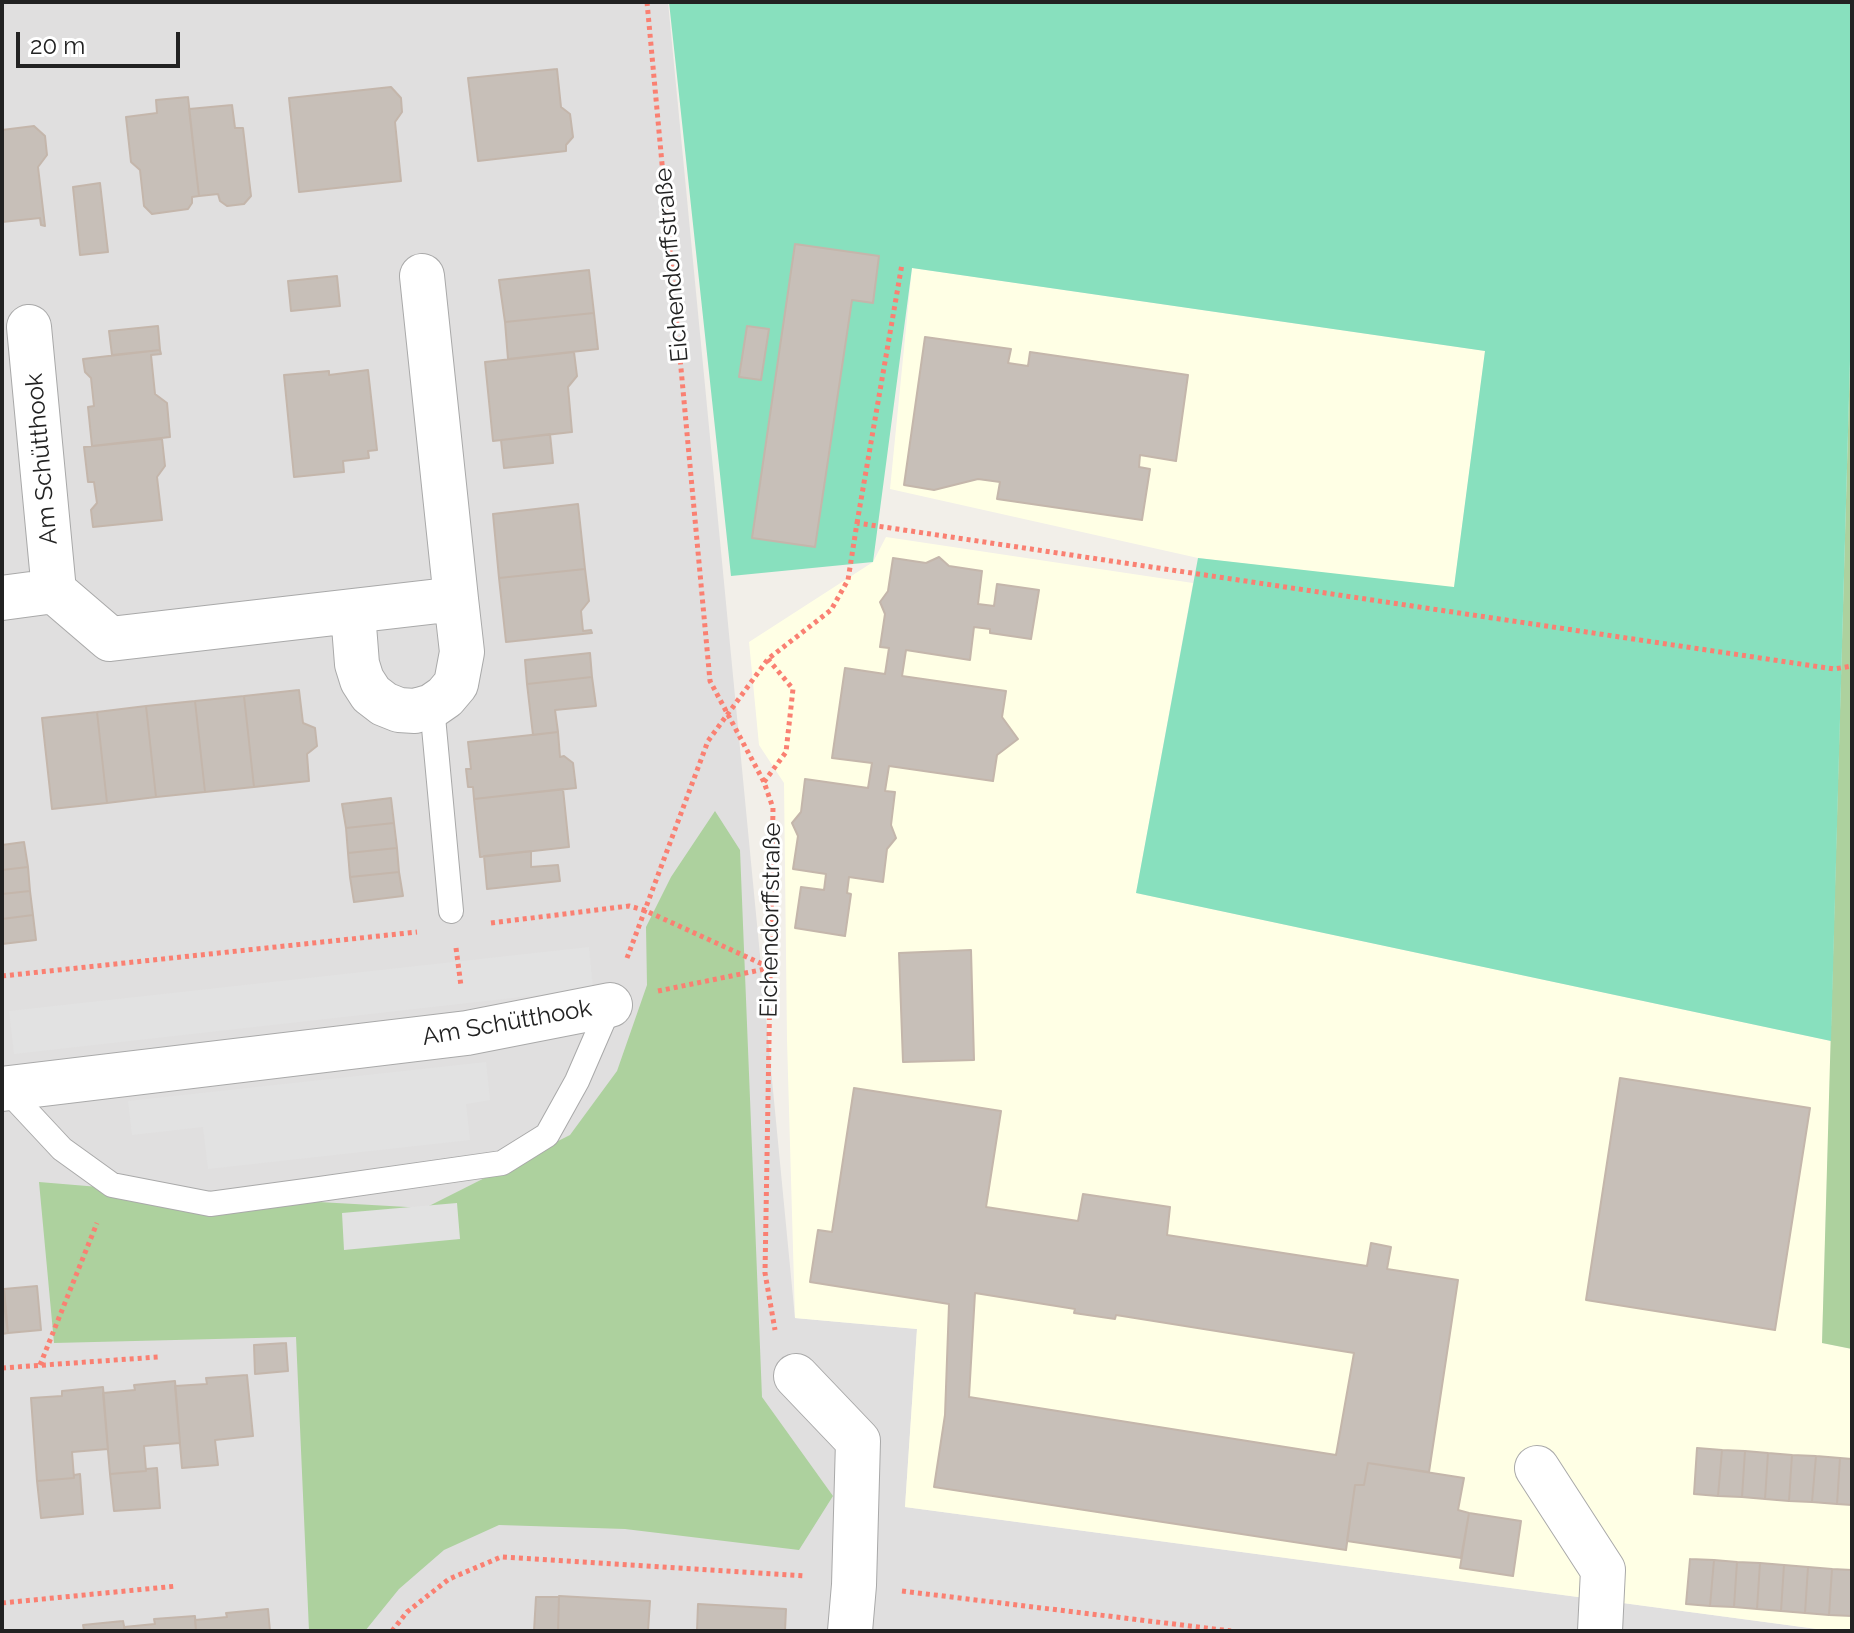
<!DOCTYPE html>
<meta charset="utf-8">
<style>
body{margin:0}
#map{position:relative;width:1854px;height:1633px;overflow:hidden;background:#f2efe9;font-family:Raleway,sans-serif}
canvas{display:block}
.frame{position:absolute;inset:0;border:4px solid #222;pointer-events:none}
.scale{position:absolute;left:16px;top:32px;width:164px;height:36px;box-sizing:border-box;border:4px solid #222;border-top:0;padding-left:10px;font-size:24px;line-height:28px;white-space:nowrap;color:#222;-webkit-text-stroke:6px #fff;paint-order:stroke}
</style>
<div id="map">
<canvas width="1854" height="1633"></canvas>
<div class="frame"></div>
<div class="scale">20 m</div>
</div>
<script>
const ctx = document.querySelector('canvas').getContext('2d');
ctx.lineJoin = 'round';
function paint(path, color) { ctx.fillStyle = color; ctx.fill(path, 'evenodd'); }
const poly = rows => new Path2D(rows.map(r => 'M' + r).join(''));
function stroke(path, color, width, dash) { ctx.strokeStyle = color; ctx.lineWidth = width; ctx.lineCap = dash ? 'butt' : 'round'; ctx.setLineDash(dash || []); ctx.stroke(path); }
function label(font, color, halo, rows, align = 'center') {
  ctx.font = font + ' Raleway,sans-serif'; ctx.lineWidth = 6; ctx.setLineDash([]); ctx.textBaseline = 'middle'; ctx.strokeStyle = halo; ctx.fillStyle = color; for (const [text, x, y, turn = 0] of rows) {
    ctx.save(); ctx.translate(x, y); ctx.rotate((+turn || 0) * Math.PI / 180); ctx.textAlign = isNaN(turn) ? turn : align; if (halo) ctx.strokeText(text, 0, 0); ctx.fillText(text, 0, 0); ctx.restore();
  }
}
paint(poly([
 [2,2,668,2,795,1318,917,1329,905,1507,1832,1631,2,1631]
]), '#e0dfdf');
paint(poly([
 [912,268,1485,351,1454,588,1198,558,890,489],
 [886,537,1193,583,1136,893,1831,1041,1822,1343,1852,1349,1852,1631,1832,1631,905,1507,917,1329,795,1318,787,1040,784,783,759,745,749,642,873,562]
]), '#ffffe5');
paint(poly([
 [1852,289,1852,1349,1822,1343],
 [715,811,740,850,762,1397,833,1496,799,1550,625,1529,499,1525,444,1550,399,1589,365,1631,309,1631,296,1337,54,1343,39,1182,195,1195,425,1208,570,1135,617,1071,647,985,646,927,671,877]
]), '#add19e');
paint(poly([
 [669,2,1852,2,1852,289,1831,1041,1136,893,1198,558,1454,587,1485,351,912,268,873,562,731,576]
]), '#88e0be');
paint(poly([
 [589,947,593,989,14,1054,9,1011],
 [486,1062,490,1100,466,1104,470,1140,208,1169,203,1127,132,1135,128,1101],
 [457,1203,460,1239,344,1250,342,1213]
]), '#e2e2e2');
const building = poly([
 [557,69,561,107,570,114,573,137,566,145,566,151,478,161,468,78,557,69],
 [391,87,401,98,402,112,395,122,401,181,299,192,289,98,391,87],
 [188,97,199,196,192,197,192,203,188,209,152,214,144,206,140,170,131,162,126,117,157,113,156,100,188,97],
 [232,105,235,128,243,128,251,196,244,204,227,206,220,201,218,194,199,196,189,109,232,105],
 [34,126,45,136,47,155,38,167,45,226,41,225,40,218,2,222,2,130,34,126],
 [100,183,108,252,80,255,73,187,100,183],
 [795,244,879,256,873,303,852,300,815,547,752,538,795,244],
 [589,270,594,313,505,322,499,280,589,270],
 [337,276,340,306,291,311,288,281,337,276],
 [594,313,598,349,508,359,505,322,594,313],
 [158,326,160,350,112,355,109,331,158,326],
 [747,326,769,329,761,380,739,377,747,326],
 [925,337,1011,349,1008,363,1028,366,1030,352,1188,375,1176,461,1140,455,1139,467,1150,469,1142,520,997,499,1000,482,978,479,934,490,904,485,925,337],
 [160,350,161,354,151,355,155,394,167,403,170,437,92,446,88,407,94,406,91,378,85,372,83,359,160,350],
 [574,352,577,376,568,387,572,432,493,441,485,362,574,352],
 [368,370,377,450,368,451,369,458,343,461,344,472,294,477,284,375,329,371,329,375,368,370],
 [550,434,553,463,504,468,501,440,550,434],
 [162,439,165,466,157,477,162,520,93,527,91,510,97,503,94,482,88,482,84,447,162,439],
 [578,504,585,569,499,578,493,514,578,504],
 [939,557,949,566,982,571,978,604,994,606,997,584,1039,590,1031,639,990,633,990,629,974,627,970,660,906,650,902,676,1006,691,1002,717,1018,739,997,755,993,781,889,766,885,791,895,792,891,825,896,838,887,849,883,882,849,877,847,893,851,894,845,936,795,928,801,887,824,890,826,874,793,869,798,836,792,823,801,812,805,779,868,788,872,763,832,758,845,668,885,674,889,648,880,647,885,614,880,602,888,591,893,558,926,563,939,557],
 [585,569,589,601,581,611,583,631,591,630,592,633,506,642,499,578,585,569],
 [590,653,592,677,527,684,525,660,590,653],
 [592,677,596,706,555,710,558,732,533,735,527,684,592,677],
 [299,690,303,723,315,728,317,746,307,754,309,781,254,787,244,696,299,690],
 [244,696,254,787,205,792,195,701,244,696],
 [195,701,205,792,156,797,146,706,195,701],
 [146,706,156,797,107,803,97,712,146,706],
 [97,712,107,803,52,809,42,718,97,712],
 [558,732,560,757,564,756,573,763,576,788,474,799,473,787,468,787,466,769,471,769,468,742,558,732],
 [563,789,569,847,480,857,474,799,563,789],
 [391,798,394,823,346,828,342,804,391,798],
 [394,823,397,848,348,853,346,828,394,823],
 [24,842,28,867,2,870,2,845,24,842],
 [397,848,399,872,350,877,348,853,397,848],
 [531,851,531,867,558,865,560,881,487,889,484,856,531,851],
 [28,867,30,891,2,894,2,870,28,867],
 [399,872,403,896,354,902,350,877,399,872],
 [30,891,33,915,2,919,2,894,30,891],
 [33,915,36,940,2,944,2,919,33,915],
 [971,950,974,1060,903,1062,899,953,971,950],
 [1620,1078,1810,1108,1775,1330,1586,1300,1620,1078],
 [854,1088,1001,1111,986,1207,1078,1221,1083,1194,1170,1207,1167,1235,1367,1266,1371,1243,1391,1247,1387,1269,1458,1280,1429,1472,1368,1463,1364,1485,1355,1485,1346,1550,934,1487,945,1415,949,1304,810,1282,818,1230,832,1232,854,1088],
 [975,1293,1075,1309,1074,1313,1115,1319,1116,1315,1354,1353,1336,1455,969,1397,975,1293],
 [37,1286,41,1330,8,1333,4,1289,37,1286],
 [2,1289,8,1333,2,1334,2,1289],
 [286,1343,288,1371,255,1374,254,1345,286,1343],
 [247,1375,253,1436,215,1440,218,1465,182,1468,175,1386,207,1384,206,1378,247,1375],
 [175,1381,180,1443,144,1446,146,1471,110,1474,103,1393,135,1390,134,1385,175,1381],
 [103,1387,108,1449,72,1452,74,1478,37,1481,31,1398,62,1396,62,1391,103,1387],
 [1697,1448,1722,1450,1718,1496,1694,1494,1697,1448],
 [1722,1450,1745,1451,1742,1497,1718,1496,1722,1450],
 [1745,1451,1768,1453,1765,1499,1742,1497,1745,1451],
 [1768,1453,1792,1455,1789,1501,1765,1499,1768,1453],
 [1792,1455,1816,1456,1812,1502,1789,1501,1792,1455],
 [1816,1456,1840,1458,1837,1504,1812,1502,1816,1456],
 [1840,1458,1852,1459,1852,1505,1837,1504,1840,1458],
 [1368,1463,1464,1478,1458,1510,1469,1513,1461,1558,1347,1541,1355,1485,1364,1485,1368,1463],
 [157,1468,160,1508,114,1511,110,1474,146,1471,146,1469,157,1468],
 [80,1474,83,1514,41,1518,37,1481,74,1478,74,1475,80,1474],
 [1469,1513,1521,1521,1513,1576,1460,1568,1469,1513],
 [1690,1559,1714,1560,1710,1606,1686,1604,1690,1559],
 [1714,1560,1737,1562,1734,1607,1710,1606,1714,1560],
 [1737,1562,1760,1563,1757,1609,1734,1607,1737,1562],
 [1760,1563,1784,1565,1781,1611,1757,1609,1760,1563],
 [1784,1565,1808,1567,1805,1613,1781,1611,1784,1565],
 [1808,1567,1832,1569,1829,1615,1805,1613,1808,1567],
 [1832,1569,1852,1570,1852,1616,1829,1615,1832,1569],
 [559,1596,650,1601,648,1631,558,1631,559,1596],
 [536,1597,559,1597,558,1631,534,1631,536,1597],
 [698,1604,786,1609,785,1631,697,1631,698,1604],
 [268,1609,270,1631,196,1631,195,1620,227,1617,226,1613,268,1609],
 [195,1616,196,1631,125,1631,124,1627,155,1624,154,1619,195,1616],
 [123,1621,125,1631,76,1631,84,1630,83,1625,123,1621]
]);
paint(building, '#c7bfb8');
stroke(building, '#c4b6ab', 2);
const lane = poly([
 [432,706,451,911],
 [6,1089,62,1149,112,1185,210,1204,313,1190,502,1163,547,1135,577,1081,610,1005]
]);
const street = poly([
 [29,327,54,591],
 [2,598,54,591,110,639,456,599,422,276],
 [353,613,357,664,362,680,371,694,384,704,399,710,415,711,432,706,445,697,456,684,462,652,456,599],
 [2,1089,467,1033,610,1005],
 [796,1376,858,1441,854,1585,850,1631],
 [1537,1468,1603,1570,1600,1631]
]);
stroke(lane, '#a9a9a9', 26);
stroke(street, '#a9a9a9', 46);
stroke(poly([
 [647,2,710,681,764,782,773,808,765,1273,775,1330],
 [857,523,902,264],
 [764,782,786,752,793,689,768,659],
 [491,923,629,906,644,910,771,968],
 [456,948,461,986],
 [627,958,708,741,768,659,831,610,848,580,857,523,1834,669,1852,666],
 [2,976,417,932],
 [658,991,770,968],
 [40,1365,97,1223],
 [2,1368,158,1357],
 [902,1591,1231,1631],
 [2,1603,177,1586],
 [392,1631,407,1612,449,1579,501,1557,805,1576]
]), '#fa8072', 5, [4, 4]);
stroke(lane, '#fff', 24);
stroke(street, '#fff', 44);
label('24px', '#222', '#fff', [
 ["Eichendorffstraße",672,265,-95],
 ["Am Schütthook",42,459,-95],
 ["Eichendorffstraße",771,920,-89],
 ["Am Schütthook",507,1023,-10]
]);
</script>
